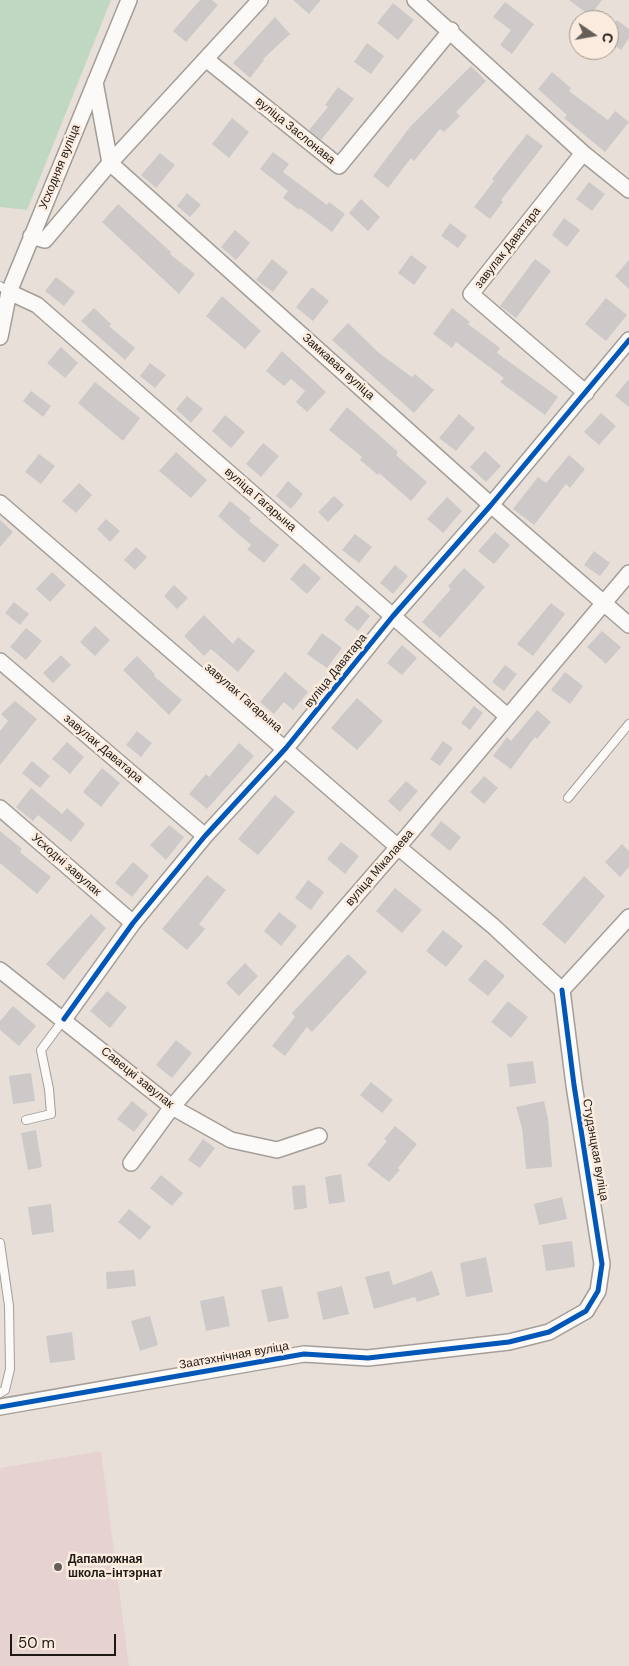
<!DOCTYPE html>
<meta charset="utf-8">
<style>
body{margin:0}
#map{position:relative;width:629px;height:1666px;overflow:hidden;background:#e8dfd8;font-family:"DM Sans",sans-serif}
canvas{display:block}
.north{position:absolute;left:569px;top:10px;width:50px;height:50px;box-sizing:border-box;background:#fbecdf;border:1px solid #a3988e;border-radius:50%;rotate:102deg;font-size:14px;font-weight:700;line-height:20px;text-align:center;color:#1e1914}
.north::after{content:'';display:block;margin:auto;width:18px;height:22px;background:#655e59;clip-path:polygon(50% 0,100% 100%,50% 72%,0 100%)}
.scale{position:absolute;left:10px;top:1634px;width:106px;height:22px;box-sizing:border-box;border:2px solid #1e1914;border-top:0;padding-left:6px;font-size:15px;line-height:18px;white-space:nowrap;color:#1e1914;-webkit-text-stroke:4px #fbecdf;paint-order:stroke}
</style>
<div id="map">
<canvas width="629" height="1666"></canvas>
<div class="north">С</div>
<div class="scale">50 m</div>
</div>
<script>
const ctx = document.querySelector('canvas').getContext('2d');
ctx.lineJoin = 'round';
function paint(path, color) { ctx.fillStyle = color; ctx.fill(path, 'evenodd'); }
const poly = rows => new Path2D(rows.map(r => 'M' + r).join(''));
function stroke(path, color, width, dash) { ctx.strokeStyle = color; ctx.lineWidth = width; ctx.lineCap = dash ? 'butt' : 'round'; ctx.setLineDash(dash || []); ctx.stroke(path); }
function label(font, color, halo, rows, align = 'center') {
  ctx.font = font + ' "DM Sans",sans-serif'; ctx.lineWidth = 5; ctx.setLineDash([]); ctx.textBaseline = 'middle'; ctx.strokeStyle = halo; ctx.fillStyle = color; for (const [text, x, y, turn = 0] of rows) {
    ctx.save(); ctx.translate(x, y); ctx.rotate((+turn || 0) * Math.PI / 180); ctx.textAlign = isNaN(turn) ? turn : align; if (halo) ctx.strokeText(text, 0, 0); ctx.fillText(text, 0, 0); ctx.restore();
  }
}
paint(poly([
 [101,1451,129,1666,0,1666,0,1468]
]), '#e6d3d1');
paint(poly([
 [0,0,111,0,27,210,0,207]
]), '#c0d8c1');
paint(poly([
 [200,0,212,0,218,5,186,42,173,31],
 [293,0,321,0,309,14],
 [569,0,602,0,590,16],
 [505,2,534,24,512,54,500,45,511,30,493,17],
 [393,3,414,20,398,40,377,23],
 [275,17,290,34,263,59,264,60,250,78,233,63],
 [617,20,629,29,629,38,621,50,609,41,609,32],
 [367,43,384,56,371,74,354,62],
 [471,66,486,81,456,112,460,116,444,132,440,129,414,161,411,158,388,188,373,176,410,127],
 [552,72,571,88,569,91,608,120,615,111,629,122,605,152,564,118,567,115,538,89],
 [338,87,354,99,321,140,309,130,328,107,325,105],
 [232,118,249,132,229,158,212,144],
 [527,134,543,146,501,200,503,202,490,219,474,207,494,181,492,179],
 [273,152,289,164,283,172,327,205,329,202,345,214,332,232,300,208,299,210,283,198,288,191,260,169],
 [160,153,175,165,156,188,141,175],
 [589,182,605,194,592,211,576,199],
 [187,193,201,205,190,217,177,206],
 [361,199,380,217,368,231,349,213],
 [118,204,171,252,170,254,195,274,179,294,102,222],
 [564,218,580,230,567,247,552,235],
 [450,223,467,236,458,248,441,236],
 [235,230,250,243,236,260,221,247],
 [411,255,427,267,414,285,398,273],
 [272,259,288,272,273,292,256,280],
 [535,259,551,271,516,318,500,306],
 [629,260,629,289,615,276],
 [56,277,75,292,64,306,45,291],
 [312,287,329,301,313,321,296,307],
 [222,296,261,331,245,349,206,316],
 [606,298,627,315,606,341,585,324],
 [94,308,111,324,109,326,135,348,125,360,81,321],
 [452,308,470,322,468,324,500,348,497,353,558,397,545,415,500,382,504,378,456,342,452,348,433,334],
 [348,323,379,353,412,377,415,374,434,390,414,413,332,340],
 [61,347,78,363,65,378,47,363],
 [282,351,326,392,307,412,296,402,305,391,291,379,284,386,266,371],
 [150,363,166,375,155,388,140,376],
 [629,379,629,407,615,396],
 [95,382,140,418,123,441,78,403],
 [31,391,51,406,43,417,23,401],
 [187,396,203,409,191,423,176,409],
 [347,407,398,452,396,455,427,482,411,501,379,473,378,475,360,460,362,457,329,430],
 [601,413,616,426,599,445,584,432],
 [459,414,475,428,456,451,439,438],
 [225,415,245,432,231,448,212,431],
 [263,443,279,456,261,477,246,464],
 [485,451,501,466,486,482,470,467],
 [176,452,207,480,191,498,159,471],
 [39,454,55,466,41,484,25,472],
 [569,455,585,469,570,488,566,484,534,525,513,509,538,477,546,483],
 [288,481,303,494,291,509,276,496],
 [79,483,92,495,76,513,62,501],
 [334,496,344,505,328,522,318,512],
 [447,497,462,511,443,533,427,519],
 [230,501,251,518,249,521,279,545,264,563,247,549,251,545,218,516],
 [106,519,120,531,110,542,97,529],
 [0,520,13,532,0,547],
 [495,532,510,545,494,564,478,551],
 [355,534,372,547,359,563,342,550],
 [136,547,147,557,135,570,124,560],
 [594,551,610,563,600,576,584,565],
 [304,563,321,578,307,594,290,579],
 [395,565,408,576,393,594,380,583],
 [464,568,485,587,440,638,422,622,451,589,448,586],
 [52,572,66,585,50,602,36,589],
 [174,585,188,598,177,609,164,596],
 [14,602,29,614,20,625,5,613],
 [551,603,565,614,533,656,517,644],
 [357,605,370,616,358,631,344,620],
 [204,615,233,644,238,637,255,651,238,672,211,649,204,656,184,636],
 [95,626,110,640,95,656,80,642],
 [26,628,42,641,26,660,10,647],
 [602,631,621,647,606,664,587,647],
 [322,633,342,648,327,668,307,654],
 [402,645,417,658,402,675,387,663],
 [61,655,71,665,53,683,43,673],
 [137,656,155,674,154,676,182,700,169,715,123,670],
 [505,665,517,674,504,691,492,682],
 [285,672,308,692,293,710,284,702,274,714,260,702],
 [565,672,583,686,570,704,551,690],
 [357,698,383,721,357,750,331,728],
 [15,701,37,719,0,765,0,731,8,721,1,714],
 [474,706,483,713,470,730,461,723],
 [537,710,551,722,537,739,535,737,511,769,493,756,507,737,511,741],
 [137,731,152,743,141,757,126,745],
 [443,741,453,748,440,766,430,759],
 [67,742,84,757,70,774,52,759],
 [239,743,254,756,207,809,189,794,206,774,209,777],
 [32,761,50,776,40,788,22,773],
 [102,768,120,783,101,807,83,792],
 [484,776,498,788,484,804,470,792],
 [406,781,418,791,400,812,388,801],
 [31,788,62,814,67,808,85,824,71,842,38,815,33,821,16,807],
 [275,795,295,812,258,855,238,839],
 [441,821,461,837,450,851,430,835],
 [169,825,184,837,166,860,150,845],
 [0,831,22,849,20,852,51,877,37,894,0,863],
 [341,842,359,856,345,874,327,859],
 [622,844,629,851,629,867,620,877,605,862],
 [133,862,149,876,132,897,115,883],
 [207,875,226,890,199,924,205,929,187,950,162,929],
 [584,876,605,896,565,944,542,924],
 [308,880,324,892,311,910,295,898],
 [395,888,422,910,402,933,376,911],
 [279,912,297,926,281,946,264,931],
 [91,914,106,928,64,980,46,964],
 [443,930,463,946,446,967,426,951],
 [348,954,367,972,312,1032,307,1027,285,1056,272,1046,295,1017,292,1013],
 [485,959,505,976,488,996,468,980],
 [245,963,258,976,239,996,226,983],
 [107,991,127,1007,110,1028,90,1011],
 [508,1001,528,1017,511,1038,491,1022],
 [13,1006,36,1026,19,1046,0,1030,0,1021],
 [176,1040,192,1053,172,1078,156,1065],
 [533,1061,536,1083,510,1087,507,1064],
 [31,1073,35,1101,13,1104,9,1076],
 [371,1082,393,1100,382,1113,360,1095],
 [132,1101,148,1114,134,1132,117,1119],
 [544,1101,548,1119,552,1167,526,1169,522,1128,516,1107],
 [395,1126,417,1144,398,1168,400,1170,389,1182,367,1165,387,1141,384,1139],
 [36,1130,42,1167,28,1170,21,1133],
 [203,1139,215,1148,200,1168,188,1160],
 [341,1174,345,1202,329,1204,325,1177],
 [161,1175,183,1193,172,1206,150,1188],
 [305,1185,307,1208,294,1210,292,1186],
 [562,1197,567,1219,539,1225,534,1204],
 [51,1204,54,1232,32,1235,28,1207],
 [129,1209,151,1227,140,1240,118,1222],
 [572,1241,575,1267,546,1271,542,1245],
 [486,1257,493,1292,466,1297,460,1263],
 [134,1270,136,1286,107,1289,106,1272],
 [389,1271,393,1285,432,1271,440,1295,417,1302,415,1297,374,1309,365,1277],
 [282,1286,289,1318,268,1322,261,1290],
 [342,1286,349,1314,323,1320,317,1292],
 [224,1296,230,1326,206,1331,200,1301],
 [150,1316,158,1345,140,1351,131,1321],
 [72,1332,75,1360,50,1363,46,1336]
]), '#cdc9c8');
const lane = poly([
 [0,286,9,292],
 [568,798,629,724],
 [26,1120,51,1114,49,1089,41,1050,64,1019],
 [0,1243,9,1306,10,1369,5,1390,0,1393]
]);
const street = poly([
 [415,0,583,153,629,190],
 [207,60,339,166,451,30],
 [95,82,110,163,491,505,629,625],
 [583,153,471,294,586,393],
 [31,236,45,240,110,163,260,0],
 [9,292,37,305,507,716],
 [0,337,9,292,129,0],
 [0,503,398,847,493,926,562,990],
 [0,661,205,836],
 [0,808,133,923],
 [0,970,172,1107,231,1140,277,1150,319,1136],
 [562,990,629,917],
 [64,1019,133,923,205,836,286,748,393,616,491,505,629,340],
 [131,1163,172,1107,398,847,629,573],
 [0,1407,304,1354,368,1358,509,1342,549,1332,586,1311,598,1291,602,1264,574,1085,562,990]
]);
stroke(lane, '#a49e98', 10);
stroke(street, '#a49e98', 18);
stroke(lane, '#fcfaf9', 8);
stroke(street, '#fcfaf9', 15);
stroke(poly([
 [64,1019,133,923,205,836,286,748,393,616,491,505,629,340],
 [0,1407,304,1354,368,1358,509,1342,549,1332,586,1311,598,1291,602,1264,574,1085,562,990]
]), '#0057b8', 5);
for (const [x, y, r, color] of [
 [58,1567,5,"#655e59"]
]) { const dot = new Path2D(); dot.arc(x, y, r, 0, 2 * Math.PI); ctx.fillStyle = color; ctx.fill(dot); stroke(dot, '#fbecdf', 2); }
label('12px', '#1e1914', '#fbecdf', [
 ["вуліца Заслонава",295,131,39],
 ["Усходняя вуліца",60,167,-68],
 ["завулак Даватара",508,248,-52],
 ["Замкавая вуліца",338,367,42],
 ["вуліца Гагарына",260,500,41],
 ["вуліца Даватара",336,671,-51],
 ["завулак Гагарына",243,698,41],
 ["завулак Даватара",103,749,40],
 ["Усходні завулак",66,865,41],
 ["вуліца Мікалаева",380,868,-49],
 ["Савецкі завулак",137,1078,39],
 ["Студэнцкая вуліца",595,1150,80],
 ["Заатэхнічная вуліца",234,1356,-10]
]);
label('bold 12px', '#1e1914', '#fbecdf', [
 ["Дапаможная",68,1560],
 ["школа-інтэрнат",68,1574]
], 'left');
</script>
